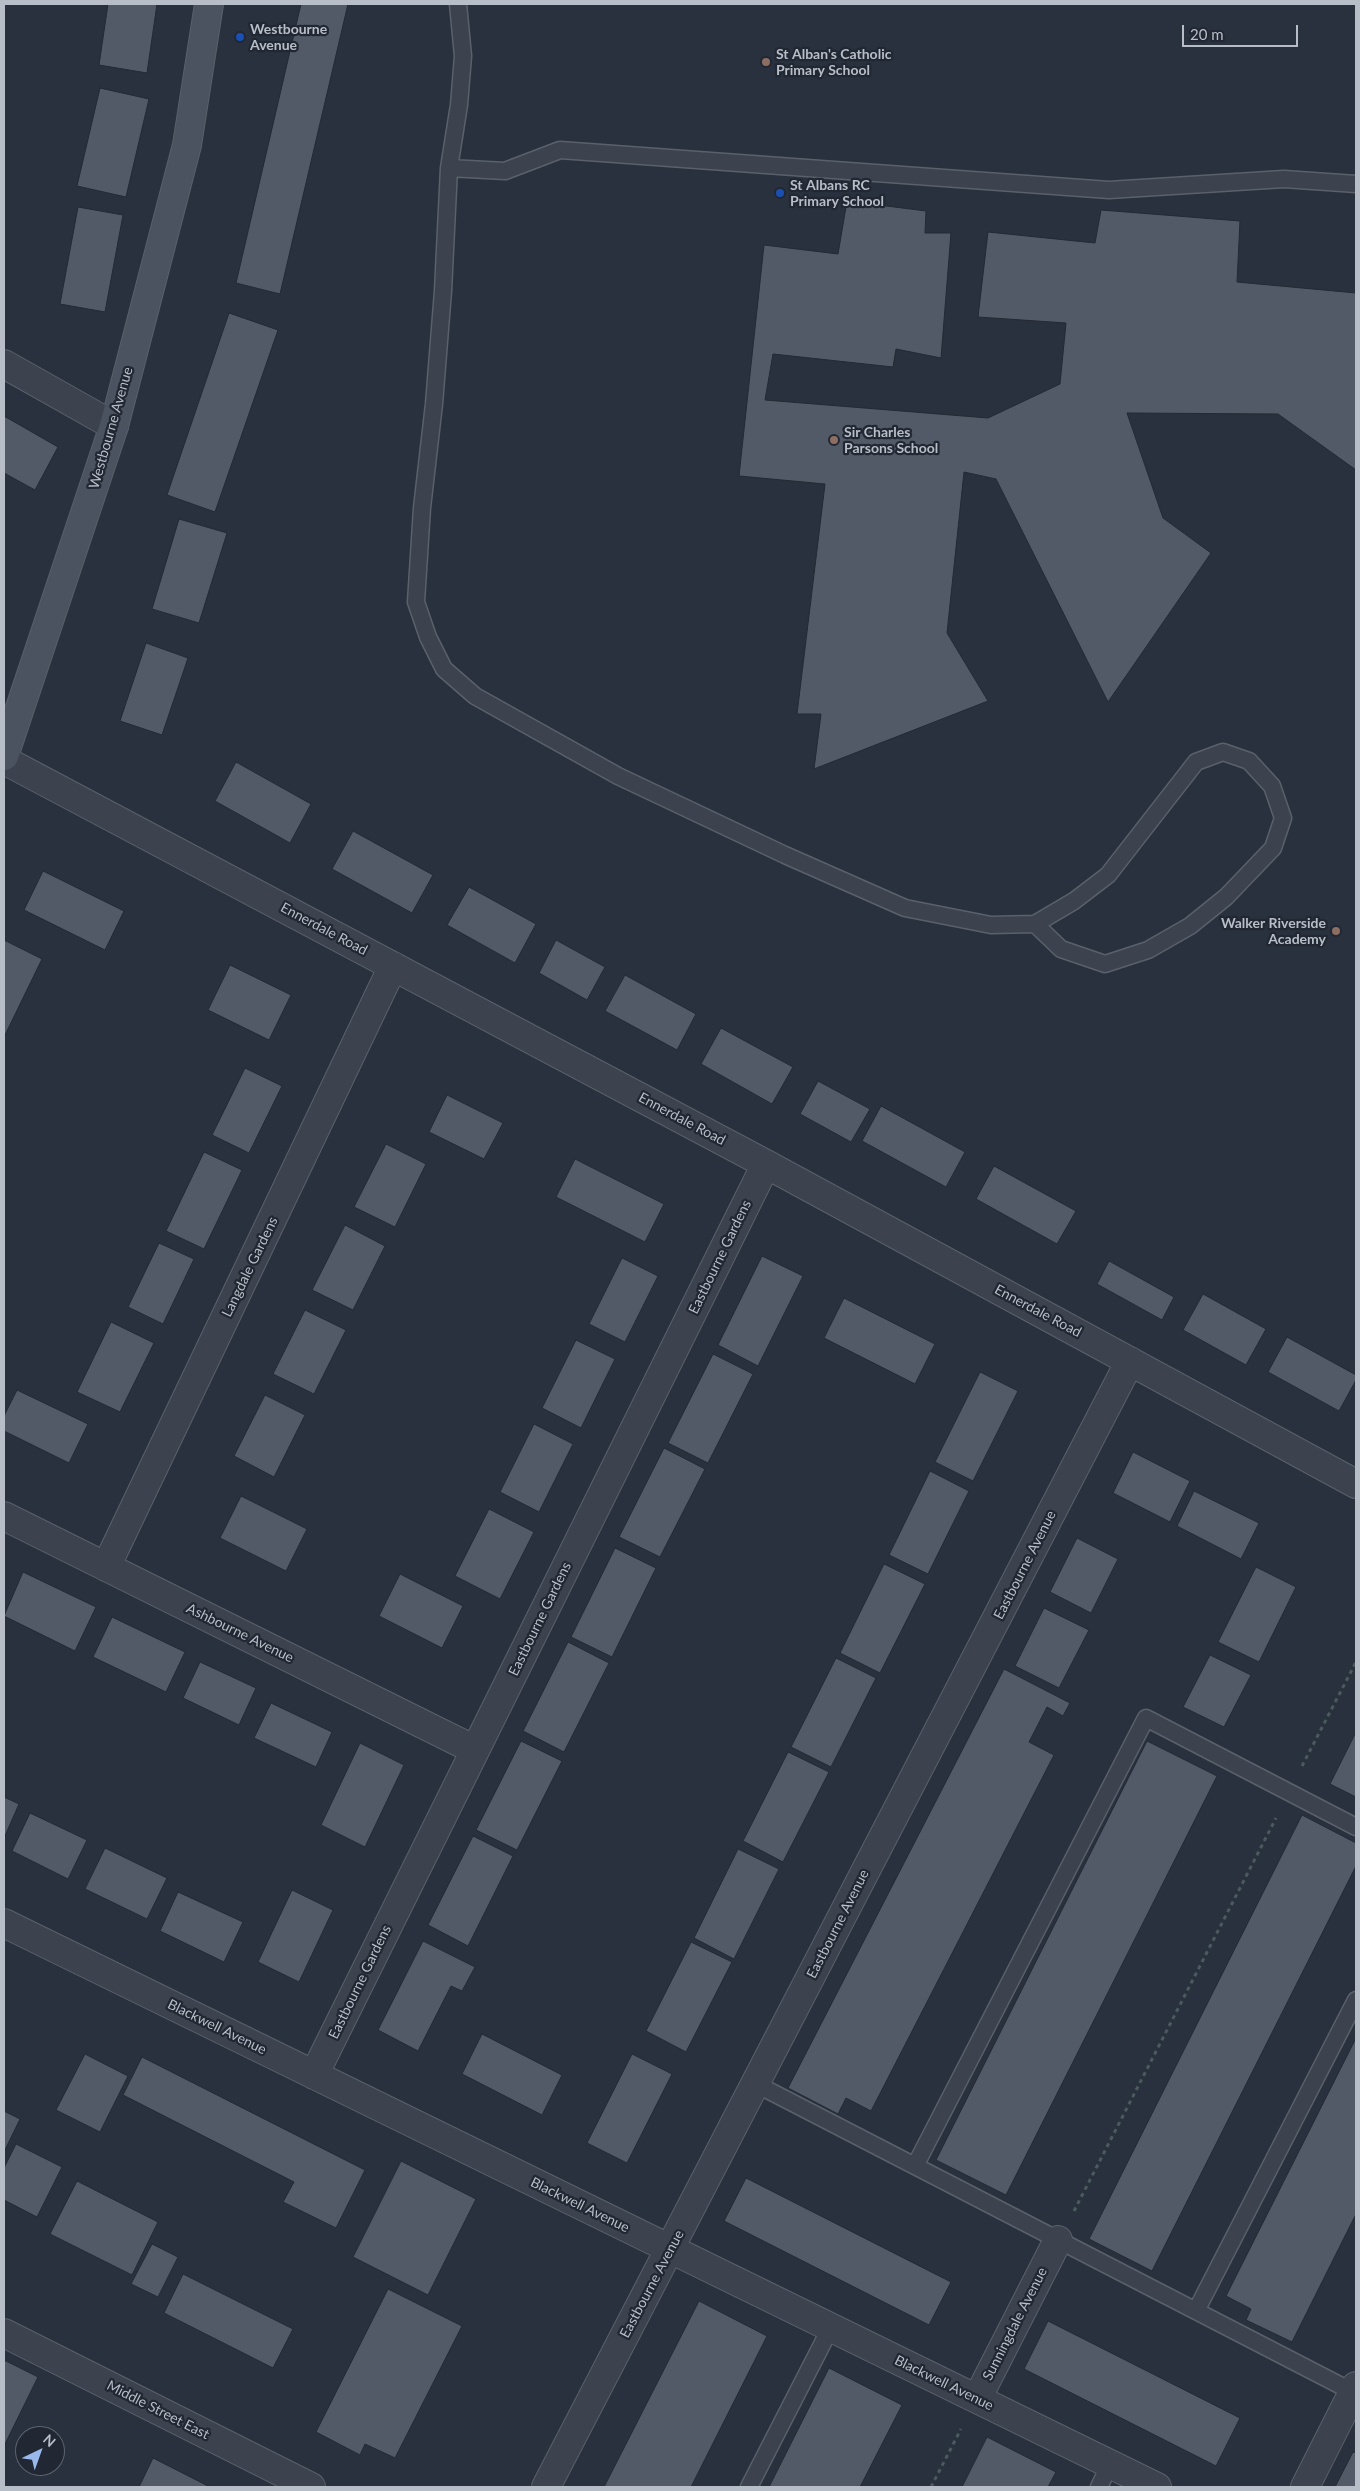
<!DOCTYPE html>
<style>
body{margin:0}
#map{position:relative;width:1360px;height:2491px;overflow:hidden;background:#28313d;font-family:Lato,sans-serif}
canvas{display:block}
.frame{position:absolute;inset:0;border:5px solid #b8bec8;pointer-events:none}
.north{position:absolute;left:15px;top:2426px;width:50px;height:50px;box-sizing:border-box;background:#212833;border:1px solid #5d646f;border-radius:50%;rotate:42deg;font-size:14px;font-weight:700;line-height:20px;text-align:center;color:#b8bec8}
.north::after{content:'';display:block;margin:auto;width:18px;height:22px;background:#99b8ec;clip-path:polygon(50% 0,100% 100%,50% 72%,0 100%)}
.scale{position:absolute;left:1182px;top:25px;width:116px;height:22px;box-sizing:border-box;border:2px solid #b8bec8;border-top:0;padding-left:6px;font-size:15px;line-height:18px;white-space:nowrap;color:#b8bec8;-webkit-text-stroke:4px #212833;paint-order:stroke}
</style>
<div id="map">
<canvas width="1360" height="2491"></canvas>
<div class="frame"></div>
<div class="north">N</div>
<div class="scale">20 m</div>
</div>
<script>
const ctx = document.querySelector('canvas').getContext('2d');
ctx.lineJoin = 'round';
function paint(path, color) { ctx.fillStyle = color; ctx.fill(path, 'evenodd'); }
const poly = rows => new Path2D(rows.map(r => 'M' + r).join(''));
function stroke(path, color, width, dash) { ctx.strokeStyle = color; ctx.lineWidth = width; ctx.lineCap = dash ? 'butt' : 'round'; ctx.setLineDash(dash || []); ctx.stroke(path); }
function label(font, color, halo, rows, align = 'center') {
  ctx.font = font + ' Lato,sans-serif'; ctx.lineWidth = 4.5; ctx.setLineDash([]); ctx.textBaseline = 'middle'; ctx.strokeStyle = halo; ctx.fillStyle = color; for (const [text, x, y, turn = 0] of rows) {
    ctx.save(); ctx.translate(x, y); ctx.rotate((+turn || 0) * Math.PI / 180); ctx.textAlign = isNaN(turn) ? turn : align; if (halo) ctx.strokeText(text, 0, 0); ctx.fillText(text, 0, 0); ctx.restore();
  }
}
const building = poly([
 [108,4,157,4,147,73,99,65,108,4],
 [301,4,348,4,280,294,236,283,301,4],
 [100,88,149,99,126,197,77,186,100,88],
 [847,201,926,211,925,233,951,233,941,358,896,349,893,367,773,354,765,400,988,418,1060,384,1066,323,978,317,988,232,1095,243,1101,210,1240,221,1237,282,1356,293,1356,470,1278,414,1127,413,1163,518,1211,553,1108,702,996,479,964,472,947,633,988,701,814,769,821,714,797,714,825,484,739,476,764,245,838,254,847,201],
 [78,207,123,215,105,312,60,304,78,207],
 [229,313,278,330,215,512,167,495,229,313],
 [4,416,58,447,35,490,4,473,4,416],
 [179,519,227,533,199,623,152,609,179,519],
 [146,643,188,658,162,735,120,721,146,643],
 [236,762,311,804,290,843,215,801,236,762],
 [353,831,433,875,412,913,332,869,353,831],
 [43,871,124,911,105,950,24,910,43,871],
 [469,887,536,924,515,963,447,925,469,887],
 [4,940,42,959,5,1035,4,1034,4,940],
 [556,940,605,967,587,1000,539,973,556,940],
 [230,965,291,995,269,1040,208,1010,230,965],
 [625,975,696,1014,677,1050,605,1011,625,975],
 [721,1028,793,1067,772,1104,701,1064,721,1028],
 [245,1068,282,1086,249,1153,212,1135,245,1068],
 [818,1081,870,1109,851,1142,800,1114,818,1081],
 [447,1095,503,1123,484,1159,429,1132,447,1095],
 [881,1106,965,1152,946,1187,862,1141,881,1106],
 [386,1144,426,1164,395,1227,354,1207,386,1144],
 [204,1152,242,1170,204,1249,166,1231,204,1152],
 [575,1159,664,1204,645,1242,556,1197,575,1159],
 [994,1166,1076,1211,1057,1244,976,1199,994,1166],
 [345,1225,385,1246,353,1310,312,1290,345,1225],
 [159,1243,194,1259,163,1324,128,1307,159,1243],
 [762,1256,803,1276,758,1366,718,1345,762,1256],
 [622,1258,658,1276,625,1342,589,1324,622,1258],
 [1109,1261,1174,1297,1162,1320,1097,1284,1109,1261],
 [1203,1294,1266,1329,1246,1365,1183,1330,1203,1294],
 [844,1298,935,1344,915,1384,824,1338,844,1298],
 [305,1310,346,1330,314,1394,273,1374,305,1310],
 [111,1322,154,1343,120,1412,77,1392,111,1322],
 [1287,1337,1356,1375,1356,1380,1339,1411,1268,1372,1287,1337],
 [576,1340,615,1359,581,1428,542,1408,576,1340],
 [713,1354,753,1374,708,1463,668,1443,713,1354],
 [980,1372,1018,1391,973,1481,935,1462,980,1372],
 [17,1390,88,1424,69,1463,4,1431,4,1416,17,1390],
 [265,1395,305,1415,274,1477,234,1456,265,1395],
 [534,1424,573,1444,539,1512,500,1492,534,1424],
 [664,1448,705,1469,660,1557,619,1537,664,1448],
 [1133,1452,1190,1481,1170,1522,1113,1493,1133,1452],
 [930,1471,969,1491,928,1574,889,1555,930,1471],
 [1194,1491,1259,1523,1241,1559,1177,1526,1194,1491],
 [241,1496,307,1529,286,1571,220,1538,241,1496],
 [489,1509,534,1532,500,1599,455,1576,489,1509],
 [1077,1538,1118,1559,1091,1613,1050,1592,1077,1538],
 [615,1548,656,1568,612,1657,571,1637,615,1548],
 [884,1564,925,1584,880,1673,840,1653,884,1564],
 [1256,1567,1296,1587,1259,1662,1218,1642,1256,1567],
 [23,1572,96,1607,75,1651,4,1616,23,1572],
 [400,1574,463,1606,442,1648,379,1616,400,1574],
 [1044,1608,1089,1630,1059,1688,1015,1666,1044,1608],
 [112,1617,185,1652,166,1692,93,1657,112,1617],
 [568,1642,609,1663,564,1752,523,1731,568,1642],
 [1210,1655,1251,1675,1224,1727,1183,1707,1210,1655],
 [836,1658,876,1678,831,1767,791,1747,836,1658],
 [200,1662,256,1688,239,1725,183,1698,200,1662],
 [1004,1669,1070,1703,1063,1716,1047,1707,1029,1742,1054,1755,871,2111,846,2098,838,2114,788,2088,1004,1669],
 [271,1703,332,1732,316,1767,254,1738,271,1703],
 [1356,1732,1356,1797,1330,1784,1356,1732],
 [521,1741,562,1761,517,1850,476,1830,521,1741],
 [1147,1741,1217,1776,1006,2195,936,2160,1147,1741],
 [360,1743,404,1765,365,1847,321,1825,360,1743],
 [788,1752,829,1772,783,1862,743,1841,788,1752],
 [4,1797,19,1804,4,1838,4,1797],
 [30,1813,87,1840,68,1879,12,1851,30,1813],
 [1302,1815,1356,1843,1356,1866,1152,2271,1089,2239,1302,1815],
 [473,1836,513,1856,468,1946,428,1925,473,1836],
 [105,1848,167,1878,147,1919,85,1889,105,1848],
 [738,1849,779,1869,734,1959,694,1938,738,1849],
 [292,1890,333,1910,299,1982,258,1962,292,1890],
 [178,1892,243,1922,224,1962,160,1931,178,1892],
 [423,1941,475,1967,462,1991,451,1986,418,2051,378,2030,423,1941],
 [691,1942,732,1962,686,2052,646,2031,691,1942],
 [482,2034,562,2075,542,2115,462,2074,482,2034],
 [1356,2038,1356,2214,1292,2342,1246,2320,1251,2309,1226,2296,1356,2038],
 [85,2054,128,2076,100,2132,56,2110,85,2054],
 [632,2054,672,2074,627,2163,587,2143,632,2054],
 [142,2057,365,2170,336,2228,283,2202,294,2182,123,2095,142,2057],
 [4,2111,20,2119,4,2152,4,2111],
 [16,2144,62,2167,37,2217,4,2200,4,2168,16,2144],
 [401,2161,476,2199,428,2295,353,2257,401,2161],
 [746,2178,951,2282,929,2325,724,2221,746,2178],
 [77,2181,158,2222,132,2275,50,2234,77,2181],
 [152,2244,178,2257,158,2297,131,2284,152,2244],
 [183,2274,293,2329,273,2368,164,2313,183,2274],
 [388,2289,462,2326,395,2458,365,2444,360,2455,316,2432,388,2289],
 [699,2301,767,2336,691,2487,604,2487,699,2301],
 [1048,2321,1240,2418,1216,2466,1024,2369,1048,2321],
 [4,2360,38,2377,4,2446,4,2360],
 [829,2368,902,2405,860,2487,769,2487,829,2368],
 [987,2437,1056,2472,1048,2487,962,2487,987,2437],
 [1353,2452,1356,2453,1356,2487,1335,2487,1353,2452],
 [153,2458,210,2487,139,2487,153,2458]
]);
paint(building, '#525a68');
stroke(building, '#232a35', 1);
const lane = poly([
 [458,4,463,56,459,105,449,168,505,171,560,150,1109,190,1284,179,1356,184],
 [449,168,443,291,434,404,422,508,416,602,428,637,444,669,475,696,618,776,785,855,905,908,991,925,1035,924,1074,901,1108,875,1196,762,1223,752,1249,761,1272,786,1283,818,1273,848,1226,897,1190,926,1148,950,1105,964,1061,949,1035,924],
 [756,2084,1353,2392],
 [915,2166,1146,1718,1356,1827],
 [1196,2311,1356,2000],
 [749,2487,831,2327],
 [1099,2487,1110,2464]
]);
const street = poly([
 [4,364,114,426],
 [4,760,766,1164,1356,1484],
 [4,1516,475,1750],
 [106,1567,393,966],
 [4,1923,1157,2487],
 [314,2075,766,1164],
 [4,2333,311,2487],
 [977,2399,1058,2240],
 [546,2487,1130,1361],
 [1305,2487,1356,2386]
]);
const secondary = poly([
 [4,756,114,426,187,145,209,4]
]);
stroke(lane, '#5a616b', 19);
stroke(street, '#5a616b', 30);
stroke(secondary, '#5a616b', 30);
stroke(poly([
 [1302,1766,1356,1662],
 [1074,2211,1276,1818],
 [931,2487,961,2429]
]), '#4a5b5d', 3, [4, 4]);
stroke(lane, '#3c434e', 16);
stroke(street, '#3c434e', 28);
stroke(secondary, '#4b5260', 28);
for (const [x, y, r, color] of [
 [240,37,5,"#1a4fb4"],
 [766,62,5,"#8d6e63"],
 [780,193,5,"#1a4fb4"],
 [834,440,5,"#8d6e63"],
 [1336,931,5,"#8d6e63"]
]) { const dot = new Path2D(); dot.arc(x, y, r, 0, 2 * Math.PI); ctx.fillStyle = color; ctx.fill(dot); stroke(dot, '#212833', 2); }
label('bold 14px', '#b8bec8', '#212833', [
 ["Westbourne",250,29],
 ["Avenue",250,45],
 ["St Alban's Catholic",776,54],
 ["Primary School",776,70],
 ["St Albans RC",790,185],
 ["Primary School",790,201],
 ["Sir Charles",844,432],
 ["Parsons School",844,448],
 ["Walker Riverside",1326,923,"right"],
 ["Academy",1326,939,"right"]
], 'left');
label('14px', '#b8bec8', '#212833', [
 ["Westbourne Avenue",111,428,-74],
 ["Ennerdale Road",324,929,28],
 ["Ennerdale Road",682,1119,28],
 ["Eastbourne Gardens",720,1257,-64],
 ["Langdale Gardens",250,1267,-64],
 ["Ennerdale Road",1038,1311,28],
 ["Eastbourne Avenue",1025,1565,-63],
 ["Eastbourne Gardens",540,1619,-64],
 ["Ashbourne Avenue",240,1633,26],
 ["Eastbourne Avenue",838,1924,-63],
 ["Eastbourne Gardens",360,1982,-64],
 ["Blackwell Avenue",217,2027,26],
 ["Blackwell Avenue",580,2205,26],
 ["Eastbourne Avenue",652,2284,-62],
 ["Sunningdale Avenue",1015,2324,-63],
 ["Blackwell Avenue",944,2383,26],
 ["Middle Street East",158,2410,27]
]);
</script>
